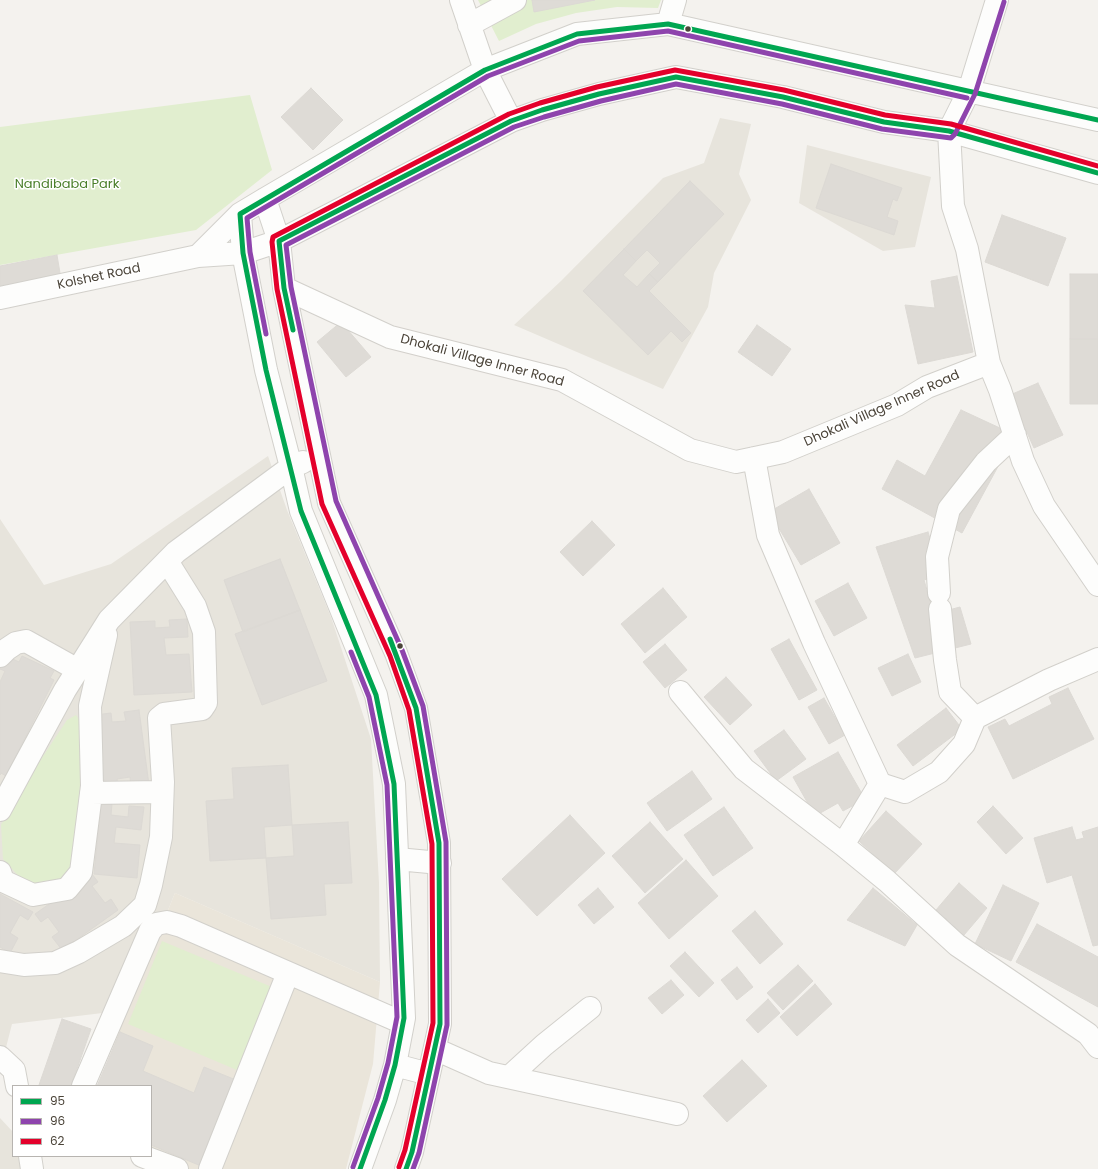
<!DOCTYPE html>
<style>
body{margin:0}
#map{position:relative;width:1098px;height:1169px;overflow:hidden;background:#f4f2ee;font-family:Poppins,sans-serif}
canvas{display:block}
.legend{position:absolute;left:12px;top:1085px;width:140px;height:72px;box-sizing:border-box;background:#fff;border:1px solid #b7b4b0;margin:0;padding:5px 7px;list-style:none;font-size:12px;color:#4b4439}
.legend li{display:flex;align-items:center;gap:8px;height:20px}
.legend b{width:20px;border:1px solid #b7b4b0}
</style>
<div id="map">
<canvas width="1098" height="1169"></canvas>
<ul class="legend">
<li><b style="height:5px;background:#00a651"></b>95</li>
<li><b style="height:5px;background:#8e44ad"></b>96</li>
<li><b style="height:5px;background:#e4002b"></b>62</li>
</ul>
</div>
<script>
const ctx = document.querySelector('canvas').getContext('2d');
ctx.lineJoin = 'round';
function paint(path, color) { ctx.fillStyle = color; ctx.fill(path, 'evenodd'); }
const poly = rows => new Path2D(rows.map(r => 'M' + r).join(''));
function stroke(path, color, width, dash) { ctx.strokeStyle = color; ctx.lineWidth = width; ctx.lineCap = dash ? 'butt' : 'round'; ctx.setLineDash(dash || []); ctx.stroke(path); }
function label(font, color, halo, rows, align = 'center') {
  ctx.font = font + ' Poppins,sans-serif'; ctx.lineWidth = 3; ctx.setLineDash([]); ctx.textBaseline = 'middle'; ctx.strokeStyle = halo; ctx.fillStyle = color; for (const [text, x, y, turn = 0] of rows) {
    ctx.save(); ctx.translate(x, y); ctx.rotate((+turn || 0) * Math.PI / 180); ctx.textAlign = isNaN(turn) ? turn : align; if (halo) ctx.strokeText(text, 0, 0); ctx.fillText(text, 0, 0); ctx.restore();
  }
}
paint(poly([
 [720,118,751,124,739,174,751,200,714,273,708,307,663,389,514,325,561,281,663,178,704,163],
 [807,145,931,177,915,247,883,251,799,203],
 [268,456,287,510,331,617,371,739,379,883,380,982,175,893,127,1010,12,1024,0,1071,0,519,44,585,111,564],
 [0,1118,13,1132,13,1156,34,1156,37,1169,0,1169]
]), '#e7e4dc');
paint(poly([
 [175,893,380,982,373,1064,346,1169,179,1169,151,1155,151,1086,99,1086,127,1010]
]), '#eae5da');
paint(poly([
 [478,0,661,0,658,8,617,7,576,13,536,24,499,41],
 [250,95,272,170,196,230,0,265,0,127],
 [76,715,83,725,79,867,49,889,24,882,3,859,1,825,16,797,67,720],
 [162,941,279,990,244,1073,128,1024]
]), '#e1eecf');
const building = poly([
 [532,0,595,0,534,12,532,0],
 [311,88,343,120,313,150,281,117,311,88],
 [831,164,902,188,897,201,893,199,887,217,898,221,894,235,816,208,831,164],
 [690,181,724,214,658,282,649,274,660,263,647,250,636,261,624,249,690,181],
 [1002,215,1066,238,1048,286,985,262,1002,215],
 [624,249,636,261,623,275,637,287,649,274,658,282,649,291,691,333,682,342,671,331,648,355,583,291,624,249],
 [57,255,61,279,0,290,0,266,57,255],
 [1070,274,1098,274,1098,339,1070,339,1070,274],
 [957,276,973,352,918,364,905,305,935,308,931,281,957,276],
 [341,322,371,357,346,377,317,342,341,322],
 [757,325,791,349,772,376,738,352,757,325],
 [1070,339,1098,339,1098,404,1070,404,1070,339],
 [1038,383,1063,435,1034,448,1010,395,1038,383],
 [961,410,1015,435,962,533,882,489,897,460,925,476,961,410],
 [809,489,840,543,801,565,769,512,809,489],
 [592,521,615,545,583,576,560,552,592,521],
 [928,532,941,575,924,580,934,614,960,607,971,644,915,658,876,547,928,532],
 [280,559,300,610,243,632,224,580,280,559],
 [848,583,867,618,834,636,815,601,848,583],
 [663,588,687,617,645,653,621,624,663,588],
 [300,610,327,681,262,705,235,634,300,610],
 [187,619,188,637,164,638,166,655,189,654,192,692,134,695,130,622,155,621,155,628,170,627,169,620,187,619],
 [789,639,817,690,799,700,771,649,789,639],
 [665,644,687,670,665,688,643,662,665,644],
 [908,654,921,682,892,696,878,668,908,654],
 [4,655,19,662,22,656,54,671,50,678,54,680,6,776,1,773,0,775,0,682,5,671,0,669,0,664,4,655],
 [726,677,752,705,730,725,704,697,726,677],
 [1068,688,1094,739,1013,779,988,727,1005,719,1009,726,1052,704,1049,697,1068,688],
 [824,698,845,735,829,744,808,707,824,698],
 [946,708,962,729,913,766,897,745,946,708],
 [139,710,149,785,131,787,130,777,117,779,118,788,105,790,95,715,111,713,112,722,126,721,124,712,139,710],
 [784,730,806,759,776,781,754,751,784,730],
 [838,752,865,799,843,811,838,803,815,816,793,777,838,752],
 [288,765,292,825,264,827,266,858,210,861,206,801,234,799,232,768,288,765],
 [692,771,712,799,667,831,647,803,692,771],
 [101,803,112,804,111,815,128,817,129,806,144,807,141,830,116,827,114,843,140,845,137,878,94,874,101,803],
 [993,806,1023,838,1006,854,977,822,993,806],
 [724,807,753,848,713,876,684,835,724,807],
 [886,811,922,844,894,874,859,841,886,811],
 [570,815,605,853,537,916,502,879,570,815],
 [348,822,352,883,324,884,326,915,271,919,266,858,294,856,292,825,348,822],
 [650,822,683,859,645,893,612,856,650,822],
 [1072,827,1076,840,1084,838,1082,832,1098,827,1098,945,1093,946,1072,875,1047,883,1034,838,1072,827],
 [686,860,718,896,669,939,638,903,686,860],
 [92,874,98,882,92,886,105,903,111,899,118,910,62,950,52,937,59,932,48,917,41,922,35,914,92,874],
 [959,883,987,908,964,935,936,910,959,883],
 [1003,885,1039,903,1011,961,975,944,1003,885],
 [598,888,614,907,594,924,578,905,598,888],
 [873,888,917,925,905,946,847,920,873,888],
 [0,894,33,912,28,920,20,915,10,933,18,938,10,953,0,947,0,894],
 [755,911,783,944,760,964,732,931,755,911],
 [1037,924,1098,957,1098,1007,1016,962,1037,924],
 [685,952,714,983,699,997,670,966,685,952],
 [798,965,813,981,783,1010,767,993,798,965],
 [737,967,753,987,737,1000,721,980,737,967],
 [671,980,684,995,662,1014,648,998,671,980],
 [815,984,832,1004,797,1036,780,1017,815,984],
 [768,999,780,1013,758,1033,746,1020,768,999],
 [62,1019,91,1029,71,1086,42,1086,39,1085,62,1019],
 [120,1032,153,1046,143,1071,194,1093,204,1067,236,1080,201,1166,151,1145,151,1086,97,1086,120,1032],
 [742,1060,767,1086,727,1122,703,1096,742,1060]
]);
paint(building, '#dedbd6');
stroke(building, '#dcd9d4', 1);
const minor = poly([
 [461,0,485,70,511,121],
 [997,0,969,91,949,131,953,206,967,249,989,363,1000,390,1023,461,1044,506,1098,585],
 [668,24,675,0],
 [469,25,515,0],
 [265,199,279,241,284,288,329,503,396,653,416,708,439,843,440,1024,412,1152,406,1169],
 [240,214,243,253,266,370,291,467,301,511,376,695,394,784,404,1018,395,1065,385,1100,360,1169],
 [198,256,240,214,265,199,485,70,577,34,668,24,1098,120],
 [284,288,390,337,562,380,690,450,736,462,783,452,897,405,927,387,989,363],
 [0,298,198,256,243,253,279,241,511,121,542,110,599,94,676,77,783,97,884,122,949,131,1098,173],
 [754,458,768,535,814,643,880,784,843,845,887,881,957,945,1088,1034,1098,1047],
 [939,593,937,557,949,509,986,462,1015,435],
 [940,609,945,660,950,692,975,718],
 [0,656,7,649,16,643,26,641,78,670],
 [680,692,744,769,843,845],
 [975,718,1049,680,1098,659],
 [880,784,905,792,939,772,964,744,975,718],
 [91,793,162,792],
 [0,810,65,690,109,620,176,552,291,467,303,462],
 [397,859,440,863],
 [0,872,3,881,33,895,67,889,81,872,92,786,90,706,106,635],
 [0,961,24,965,55,963,79,952,123,926,145,905,151,885,161,837,163,782,159,718,164,714,202,709,206,703,204,632,195,606,167,561],
 [435,1049,489,1073,677,1114],
 [0,1057,14,1070,17,1086],
 [395,1065,429,1074],
 [509,1077,544,1045,590,1008],
 [83,1086,150,931,156,924,167,922,181,926,403,1023],
 [30,1156,32,1169],
 [142,1156,177,1169],
 [210,1169,288,973]
]);
stroke(minor, '#d2d0cb', 24);
stroke(minor, '#fdfdfc', 22);
stroke(poly([
 [293,330,284,288,279,241,511,121,542,110,599,94,676,77,783,97,884,122,949,131,1098,173],
 [390,639,416,708,439,843,440,1024,412,1152,406,1169],
 [360,1169,385,1100,395,1065,404,1018,394,784,376,695,301,511,266,370,243,253,240,214,485,70,577,34,668,24,1098,120]
]), '#00a651', 5);
stroke(poly([
 [266,334,250,252,247,218,488,76,579,41,668,31,967,98],
 [351,652,369,697,387,785,397,1017,388,1063,378,1098,353,1167],
 [413,1169,419,1153,447,1025,446,842,423,706,402,650,336,501,291,287,286,245,514,127,544,117,601,101,676,84,782,104,882,129,951,138,955,134,975,94,1004,2]
]), '#8e44ad', 5);
stroke(poly([
 [399,1167,405,1150,433,1023,432,844,409,710,390,656,322,504,277,289,272,242,273,237,509,114,540,103,597,87,675,70,784,90,885,115,951,124,1098,166]
]), '#e4002b', 5);
for (const [x, y, r, color] of [
 [688,29,3.5,"#4b4439"],
 [400,646,3.5,"#4b4439"]
]) { const dot = new Path2D(); dot.arc(x, y, r, 0, 2 * Math.PI); ctx.fillStyle = color; ctx.fill(dot); stroke(dot, '#fff', 1.5); }
label('13px', '#4a7f2a', '#fff', [
 ["Nandibaba Park",67,185]
]);
label('13px', '#4b4439', '#fff', [
 ["Kolshet Road",99,277,-12],
 ["Dhokali Village Inner Road",482,361,15],
 ["Dhokali Village Inner Road",882,409,-24]
]);
</script>
